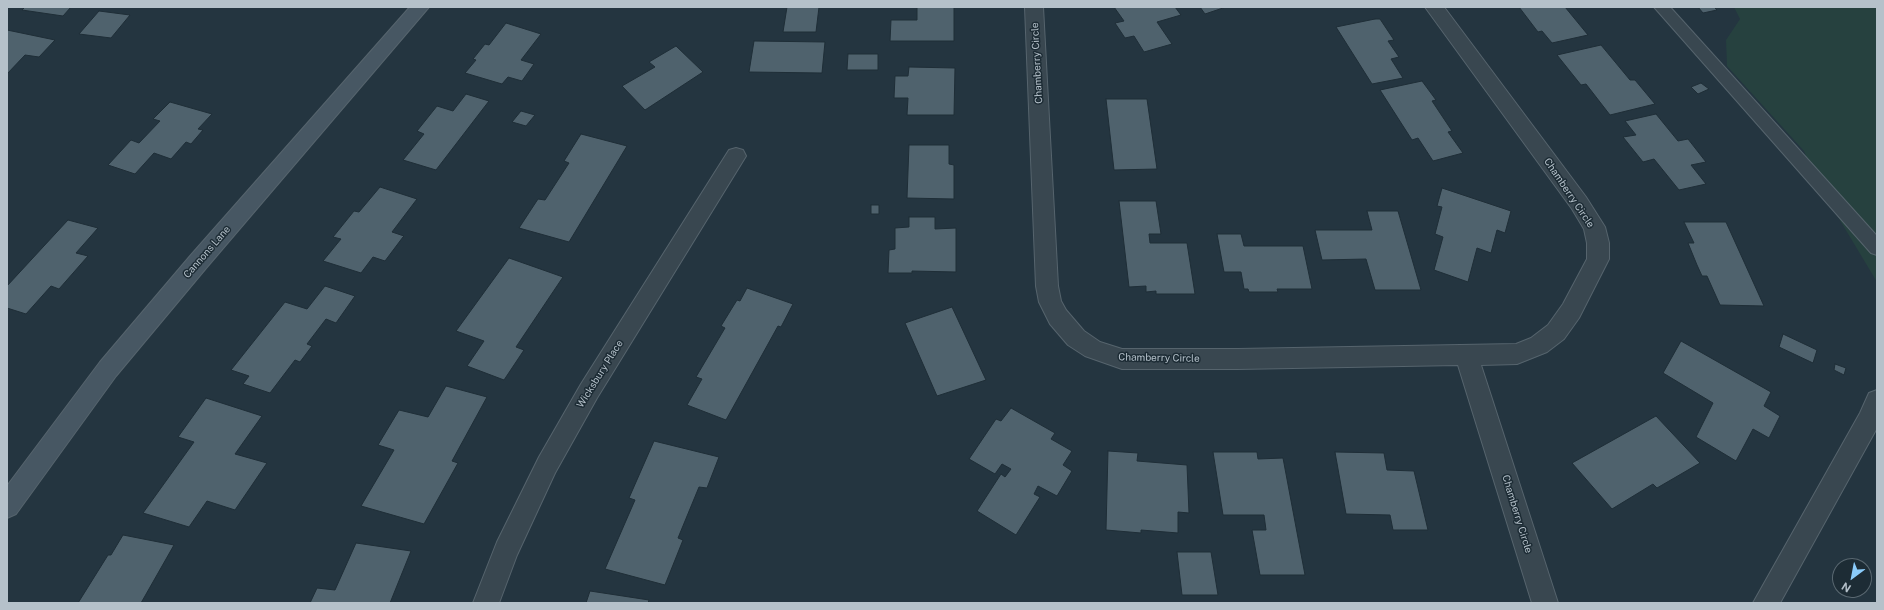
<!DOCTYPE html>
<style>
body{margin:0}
#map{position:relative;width:1884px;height:610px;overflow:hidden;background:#243540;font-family:"Public Sans",sans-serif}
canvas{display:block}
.frame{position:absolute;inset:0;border:8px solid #b5c1ca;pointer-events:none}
.north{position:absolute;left:1832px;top:558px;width:40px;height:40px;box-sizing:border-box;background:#1d2c35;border:1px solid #5a6871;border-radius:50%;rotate:212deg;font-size:11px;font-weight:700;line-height:16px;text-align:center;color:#b5c1ca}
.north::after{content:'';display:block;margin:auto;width:14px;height:18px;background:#8acbfa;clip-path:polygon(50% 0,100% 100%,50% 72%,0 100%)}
</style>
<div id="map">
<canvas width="1884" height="610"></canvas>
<div class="frame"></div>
<div class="north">N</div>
</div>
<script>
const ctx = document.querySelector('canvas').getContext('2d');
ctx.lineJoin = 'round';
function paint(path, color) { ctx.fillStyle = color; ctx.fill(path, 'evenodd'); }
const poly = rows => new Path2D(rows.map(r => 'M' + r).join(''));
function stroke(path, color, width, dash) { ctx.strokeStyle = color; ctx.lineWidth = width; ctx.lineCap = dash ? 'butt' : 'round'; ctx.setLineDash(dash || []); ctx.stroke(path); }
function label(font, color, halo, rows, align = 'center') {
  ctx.font = font + ' "Public Sans",sans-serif'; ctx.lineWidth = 3; ctx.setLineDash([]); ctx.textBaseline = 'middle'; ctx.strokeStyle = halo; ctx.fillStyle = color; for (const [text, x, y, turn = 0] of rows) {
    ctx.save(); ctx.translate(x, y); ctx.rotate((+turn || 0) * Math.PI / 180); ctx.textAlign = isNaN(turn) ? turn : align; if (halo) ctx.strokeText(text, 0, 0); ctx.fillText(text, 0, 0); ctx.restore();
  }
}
paint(poly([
 [1734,7,1877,7,1877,282,1817,182,1804,151,1727,66,1726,40,1740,19]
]), '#26413f');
const building = poly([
 [25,7,71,7,63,16,22,10,25,7],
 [787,7,819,7,816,32,783,32,787,7],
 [917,7,954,7,954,41,890,41,891,20,917,20,917,7],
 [1114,7,1175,7,1181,15,1157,22,1172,44,1144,52,1134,36,1125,38,1115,23,1124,21,1114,7],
 [1200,7,1226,7,1205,14,1200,7],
 [1519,7,1565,7,1588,35,1552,43,1542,31,1538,32,1519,7],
 [1698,7,1714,7,1717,10,1703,13,1698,7],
 [99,11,130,15,111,38,79,34,99,11],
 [1375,19,1380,19,1394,40,1388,41,1399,57,1391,59,1403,78,1372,84,1336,27,1375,19],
 [506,23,541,34,521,60,534,64,522,81,508,77,502,84,465,73,476,60,473,59,485,44,489,45,506,23],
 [7,30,55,40,39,57,25,55,7,74,7,30],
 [754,41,825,42,822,73,749,72,754,41],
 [1601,45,1630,80,1635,80,1655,104,1610,115,1586,84,1581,85,1557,55,1601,45],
 [676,46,703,72,645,110,622,86,655,67,649,62,676,46],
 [848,54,878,54,878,70,847,70,848,54],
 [909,67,955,68,954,115,907,115,908,98,894,98,895,76,908,76,909,67],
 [1422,81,1436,100,1432,101,1452,131,1448,132,1463,153,1433,161,1418,138,1412,140,1380,90,1422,81],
 [1701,83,1709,89,1698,94,1691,87,1701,83],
 [466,94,489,101,436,170,403,160,424,134,417,131,437,106,453,111,466,94],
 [1106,99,1147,99,1157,169,1114,170,1106,99],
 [170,102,212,114,198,129,203,130,191,144,186,142,171,159,154,153,135,174,108,165,131,140,139,143,160,121,153,119,170,102],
 [521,111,535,115,526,126,512,122,521,111],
 [1656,114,1678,141,1688,139,1706,162,1691,165,1706,184,1679,190,1654,159,1643,162,1623,137,1636,135,1625,121,1656,114],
 [581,134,627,146,569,242,519,228,538,199,545,200,569,163,564,161,581,134],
 [909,145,949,145,949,164,954,165,954,199,907,198,909,145],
 [380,187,417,199,392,232,404,236,403,237,385,261,373,257,361,273,323,261,341,239,333,237,354,211,359,212,380,187],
 [1442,188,1511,211,1505,233,1497,230,1491,253,1477,248,1468,282,1434,270,1443,237,1435,234,1442,207,1437,206,1442,188],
 [1119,201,1156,201,1161,234,1149,234,1150,243,1187,243,1195,294,1156,294,1156,291,1146,292,1146,286,1129,287,1119,201],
 [871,205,879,205,879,214,871,214,871,205],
 [1367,211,1398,211,1421,290,1375,290,1366,259,1322,260,1315,230,1372,230,1367,211],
 [909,217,935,217,935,229,956,228,956,272,912,271,912,273,888,273,889,250,895,249,895,228,909,227,909,217],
 [68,220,98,228,76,253,88,256,59,289,51,286,26,314,7,308,7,286,68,220],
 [1684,222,1726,222,1764,306,1720,305,1707,276,1702,276,1697,265,1688,243,1694,243,1684,222],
 [1217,234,1241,234,1244,246,1303,246,1312,289,1277,289,1278,292,1249,292,1248,289,1244,289,1241,272,1224,272,1217,234],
 [509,258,563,277,516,347,524,350,504,380,467,366,484,341,456,331,509,258],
 [325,286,355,296,336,323,326,319,307,344,312,346,300,362,295,360,270,393,243,384,249,376,231,370,285,302,307,309,325,286],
 [747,288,793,304,781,327,778,326,726,420,687,405,702,379,696,377,725,328,721,326,737,300,740,301,747,288],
 [952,307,986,380,937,396,905,323,952,307],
 [1783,334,1817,350,1813,363,1779,347,1783,334],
 [1681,341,1771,392,1764,406,1780,416,1769,438,1753,429,1736,461,1696,437,1713,403,1663,373,1681,341],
 [1835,364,1846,368,1844,375,1834,370,1835,364],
 [446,386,487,397,452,461,458,463,424,524,361,506,394,450,378,445,399,410,428,417,446,386],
 [206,398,262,416,235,454,267,463,235,510,207,501,189,527,143,513,194,442,178,437,206,398],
 [1011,408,1055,433,1051,439,1072,451,1063,465,1072,471,1057,496,1038,486,1034,494,1040,497,1016,535,977,511,1001,474,1005,477,1011,469,1002,464,995,474,969,459,996,419,1001,421,1011,408],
 [1656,416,1700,463,1657,488,1653,484,1612,509,1572,463,1656,416],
 [654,441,719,457,707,488,699,487,678,538,683,540,665,585,605,569,635,500,629,498,654,441],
 [1108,451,1138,453,1137,461,1187,465,1189,513,1178,512,1178,533,1141,530,1141,533,1106,530,1108,451],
 [1213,452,1257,452,1258,459,1283,458,1305,575,1260,575,1252,530,1266,530,1264,515,1223,515,1213,452],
 [1335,452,1384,453,1387,470,1414,471,1428,530,1393,530,1390,515,1346,514,1335,452],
 [123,535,174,545,141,603,78,603,108,555,111,555,123,535],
 [356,543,411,551,390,603,310,603,317,588,335,590,356,543],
 [1177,552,1211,552,1218,595,1182,595,1177,552],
 [590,591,649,600,648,603,586,603,590,591]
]);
paint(building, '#4f626d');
stroke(building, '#1f2e37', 1);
const service = poly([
 [1654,7,1670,7,1877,236,1877,255,1871,253,1654,7]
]);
const minor = poly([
 [1025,7,1043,7,1058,286,1061,301,1066,310,1084,331,1100,342,1122,349,1238,349,1516,344,1531,338,1548,325,1563,304,1587,259,1587,243,1584,229,1572,209,1425,7,1444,7,1586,197,1605,227,1609,243,1609,259,1579,318,1564,339,1547,352,1517,364,1481,365,1558,603,1532,603,1458,365,1238,369,1122,369,1085,356,1068,345,1050,324,1039,302,1036,286,1025,7],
 [736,148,743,150,746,156,597,398,555,473,517,555,499,603,473,603,497,542,539,457,581,384,729,150,736,148],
 [1877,390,1877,428,1780,603,1753,603,1860,413,1869,393,1877,390]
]);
const secondary = poly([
 [410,7,429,7,207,267,116,376,16,514,7,518,7,486,100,362,191,255,410,7]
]);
stroke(service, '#56646d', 2);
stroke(minor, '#56646d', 2);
stroke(secondary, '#56646d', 2);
paint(service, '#394750');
paint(minor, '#394750');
paint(secondary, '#475763');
label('10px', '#b5c1ca', '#1d2c35', [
 ["Chamberry Circle",1037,63,-93],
 ["Chamberry Circle",1569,193,56],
 ["Cannons Lane",207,252,-49],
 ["Chamberry Circle",1159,358,1],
 ["Wicksbury Place",600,374,-58],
 ["Chamberry Circle",1517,514,73]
]);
</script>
